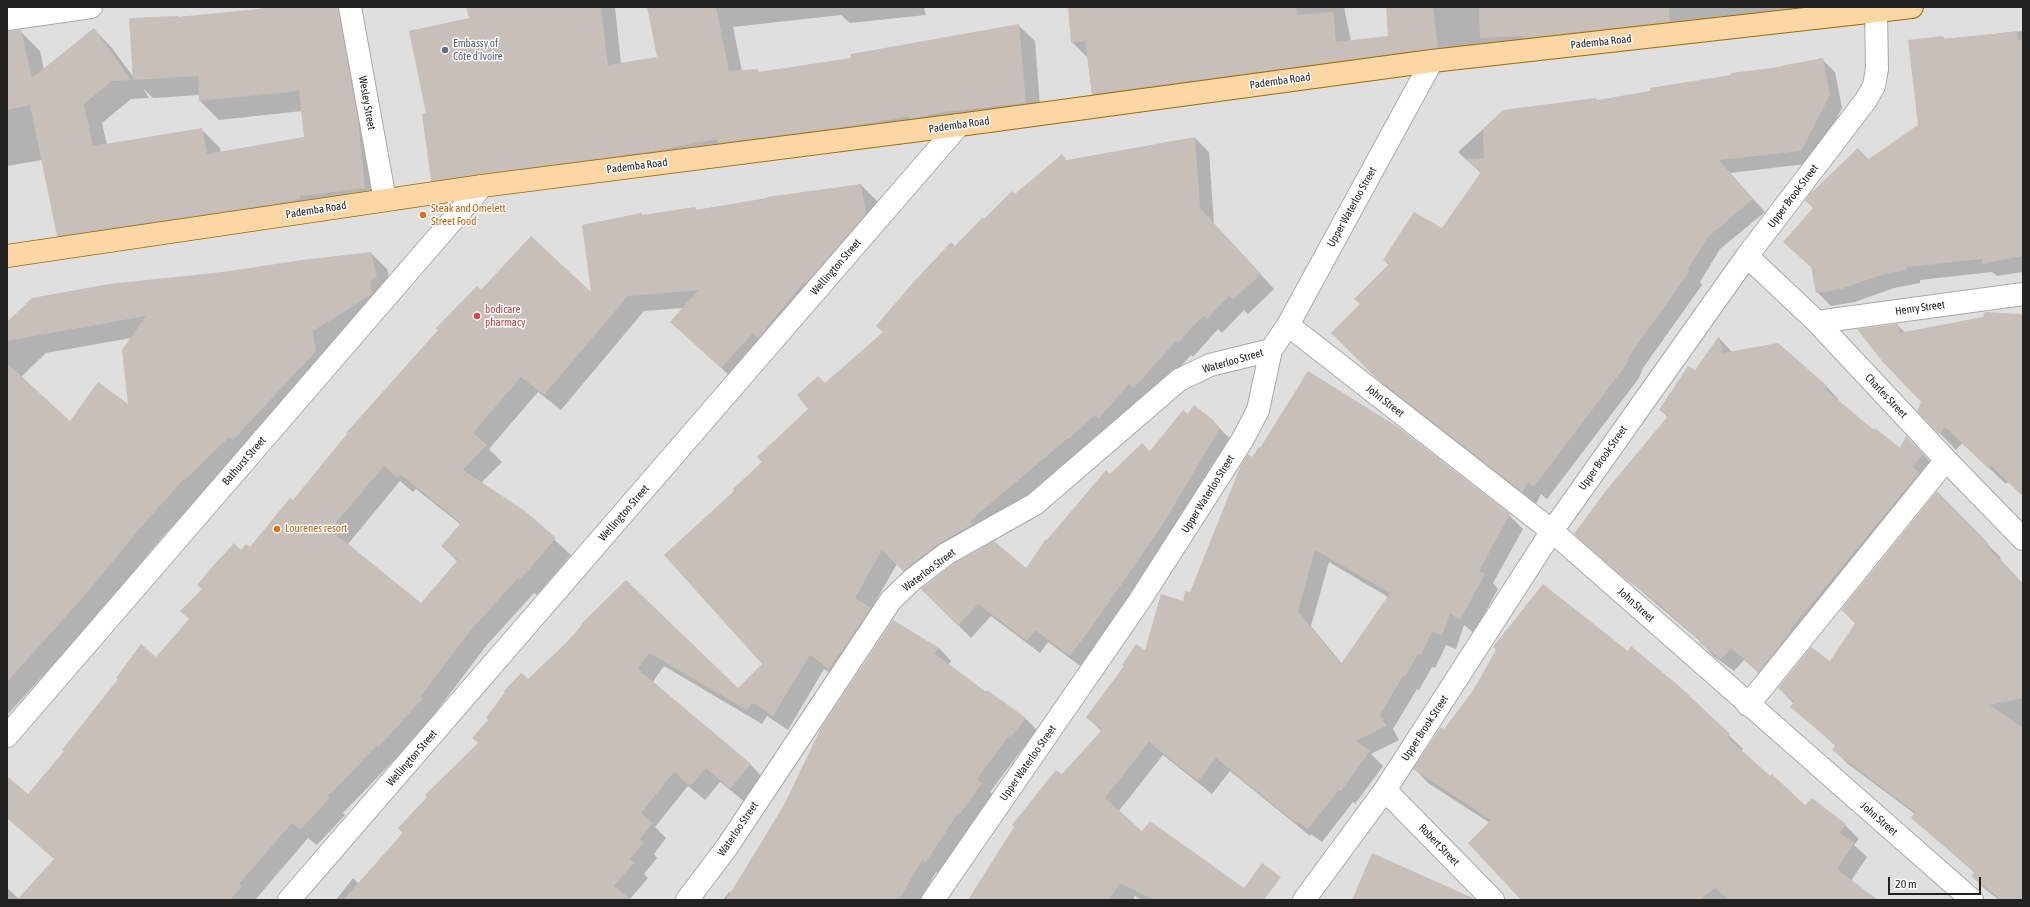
<!DOCTYPE html>
<meta charset="utf-8">
<style>
body{margin:0}
#map{position:relative;width:2030px;height:907px;overflow:hidden;background:#f2efe9;font-family:"Asap Condensed",sans-serif}
canvas{display:block}
.frame{position:absolute;inset:0;border:8px solid #222;pointer-events:none}
.scale{position:absolute;left:1888px;top:877px;width:93px;height:18px;box-sizing:border-box;border:2px solid #222;border-top:0;padding-left:5px;font-size:12px;line-height:14px;white-space:nowrap;color:#222;-webkit-text-stroke:3px #fff;paint-order:stroke}
</style>
<div id="map">
<canvas width="2030" height="907"></canvas>
<div class="frame"></div>
<div class="scale">20 m</div>
</div>
<script>
const ctx = document.querySelector('canvas').getContext('2d');
ctx.lineJoin = 'round';
function paint(path, color) { ctx.fillStyle = color; ctx.fill(path, 'evenodd'); }
const poly = rows => new Path2D(rows.map(r => 'M' + r).join(''));
function stroke(path, color, width, dash) { ctx.strokeStyle = color; ctx.lineWidth = width; ctx.lineCap = dash ? 'butt' : 'round'; ctx.setLineDash(dash || []); ctx.stroke(path); }
function label(font, color, halo, rows, align = 'center') {
  ctx.font = font + ' "Asap Condensed",sans-serif'; ctx.lineWidth = 3; ctx.setLineDash([]); ctx.textBaseline = 'middle'; ctx.strokeStyle = halo; ctx.fillStyle = color; for (const [text, x, y, turn = 0] of rows) {
    ctx.save(); ctx.translate(x, y); ctx.rotate((+turn || 0) * Math.PI / 180); ctx.textAlign = isNaN(turn) ? turn : align; if (halo) ctx.strokeText(text, 0, 0); ctx.fillText(text, 0, 0); ctx.restore();
  }
}
paint(poly([
 [7,7,2023,7,2023,900,7,900]
]), '#e0dfdf');
paint(poly([
 [278,7,358,7,383,207,77,254,58,236,42,160,7,166,7,35,21,32,40,51,44,70,94,29,112,48,134,78,202,16],
 [143,88,153,98,200,95,200,101,219,120,302,111,305,138,221,153,220,148,201,129,107,145,102,123,131,99,149,98],
 [467,7,615,7,621,64,658,58,648,7,924,7,926,15,850,23,841,15,733,27,742,71,757,70,760,73,853,59,1018,25,1035,41,1041,119,448,197,432,180,427,114,470,19],
 [1131,7,1344,7,1351,41,1389,37,1387,7,1875,7,1110,112,1092,94,1088,58,1072,42],
 [2023,31,2023,272,1997,276,1992,272,1920,280,1920,283,1894,288,1855,302,1831,306,1817,292,1812,268,1784,242,1814,208,1858,149,1869,160,1919,125,1943,37,1945,39],
 [1822,59,1835,72,1842,108,1814,163,1730,173,1765,212,1720,249,1700,282,1702,285,1643,368,1639,378,1547,499,1541,494,1536,504,1389,390,1332,333,1361,304,1389,265,1384,260,1442,229,1481,173,1458,152,1503,111,1596,99,1598,101],
 [1195,138,1209,152,1214,224,1274,289,1248,314,1244,310,1222,333,1218,329,1193,357,1191,355,1148,402,918,585,897,564,871,609,885,623,844,682,824,669,788,730,767,716,762,724,664,666,652,683,750,764,764,779,745,802,720,782,705,800,688,786,655,827,666,838,654,854,657,858,644,874,648,878,629,900,336,900,353,878,359,884,479,744,528,681,567,644,583,625,738,689,764,664,736,491,810,409,825,384,884,333,955,247,984,220,1015,196,1067,161],
 [861,185,877,201,881,230,738,383,688,338,684,308,644,311,561,410,538,392,489,449,502,462,481,483,524,512,571,555,537,595,534,593,486,646,436,712,438,714,395,762,393,761,343,813,345,815,317,845,308,838,255,900,169,900,157,658,190,619,241,551,250,549,481,292,592,295,641,214,643,216,695,208,697,210],
 [400,481,413,492,416,489,460,524,442,546,458,562,421,604,348,544],
 [371,253,387,269,393,294,202,496,201,494,158,542,101,612,7,715,7,324,224,273],
 [131,338,129,406,71,423,21,377,46,353],
 [2023,315,2023,496,2008,482,2006,484,1962,443,1956,450,1919,411,1923,402,1882,361,1897,325,1906,333],
 [1719,338,1732,352,1778,344,1827,387,1839,400,1838,401,1874,432,1901,449,1919,450,1935,467,1772,684,1744,660,1734,671,1712,655,1700,641,1588,546,1668,418,1660,409,1695,372],
 [1188,415,1213,421,1232,441,1083,668,1048,642,1040,653,991,616,971,638,922,589,1027,569,1047,541,1110,476,1150,452],
 [1252,458,1509,515,1523,529,1493,583,1498,589,1474,633,1464,625,1456,649,1446,645,1435,668,1432,667,1419,690,1417,689,1393,729,1399,740,1371,754,1383,766,1355,804,1353,802,1322,842,1311,834,1310,836,1230,771,1212,794,1163,755,1118,812,1142,833,1259,900,1142,900,1135,896,1133,900,982,900,1062,775,1102,732,1087,717,1145,652,1191,594],
 [1329,562,1388,597,1342,664,1311,626],
 [1937,493,2001,558,2000,559,2023,584,2023,900,1999,900,1986,890,1972,876,1975,873,1912,818,1915,814,1848,764,1834,750,1836,746,1792,707,1794,704,1779,688,1830,663,1856,624,1842,610],
 [939,648,951,661,948,665,987,693,1025,718,1038,731,1025,749,1023,748,990,792,995,796,940,875,936,872,920,900,723,900,729,892,732,893,783,807],
 [1628,653,1678,687,1743,749,1741,751,1805,806,1812,799,1845,825,1859,839,1854,845,1867,857,1851,881,1876,900,1522,900,1490,823,1428,783,1415,769,1444,731],
 [7,888,19,899,103,900,7,900]
]), '#0003');
paint(poly([
 [277,7,338,7,358,119,365,188,300,196,300,199,273,204,57,236,30,105,7,110,7,31,21,30,32,78,94,28,131,80,112,81,84,104,93,146,202,128,207,154,304,137,299,91,199,101,198,76,133,80,129,18,178,16,178,17],
 [466,7,601,7,608,65,657,57,647,7,716,7,729,71,758,69,758,72,851,58,851,54,1019,24,1026,103,943,112,910,119,909,116,859,125,717,143,717,139,654,151,431,181,422,114,426,113,409,31,469,18],
 [1068,7,1296,7,1298,15,1333,12,1336,42,1388,36,1386,7,1433,7,1438,48,1092,94,1085,41,1071,43],
 [1479,7,1669,7,1670,22,1523,38,1523,36,1480,38],
 [2017,31,2018,40,2023,39,2023,256,1982,264,1982,259,1907,267,1907,270,1881,275,1841,289,1816,293,1811,267,1783,242,1813,208,1805,200,1812,192,1858,148,1867,160,1918,125,1908,40,1943,36,1943,39,1975,36],
 [1823,58,1830,95,1801,151,1719,160,1753,199,1708,237,1688,269,1690,271,1630,355,1626,365,1534,487,1528,482,1522,492,1375,377,1331,333,1360,304,1354,299,1389,264,1383,260,1414,212,1442,228,1481,172,1465,159,1484,158,1483,129,1503,110,1596,98,1597,100,1650,91,1650,88,1731,75,1731,73,1781,67,1781,66],
 [1195,137,1200,208,1261,274,1233,300,1229,296,1207,319,1203,316,1178,343,1176,341,1134,388,1129,384,1099,418,1095,415,1069,439,1068,438,970,521,973,524,938,544,903,571,882,550,855,598,871,608,829,669,810,655,773,716,753,703,747,710,649,653,638,669,751,764,730,789,706,768,690,786,674,772,641,813,653,823,640,839,644,843,630,859,634,863,614,886,631,900,343,900,403,833,398,828,427,797,425,795,478,743,472,738,488,720,486,718,505,692,504,691,521,673,528,679,566,643,582,625,581,624,626,580,738,688,762,664,664,555,734,491,733,489,762,462,757,457,808,409,797,395,818,376,825,383,883,332,876,326,910,286,951,242,955,246,983,217,984,219,1012,191,1015,194,1062,154,1067,160],
 [861,184,866,214,805,284,804,282,758,338,753,333,721,368,670,322,698,290,628,296,544,395,521,377,473,433,487,445,463,470,525,511,556,538,520,580,518,578,471,630,421,696,423,698,378,748,377,746,328,796,330,798,300,830,292,823,239,884,242,886,230,900,17,900,54,859,7,818,7,776,28,794,64,751,62,750,118,679,116,678,141,644,156,657,189,619,180,611,202,589,197,585,214,565,234,543,241,550,246,544,250,547,290,498,293,500,347,434,346,433,438,330,436,328,477,286,481,290,531,236,591,292,582,225,641,213,642,215,695,207,696,210,767,198,767,197],
 [384,466,397,478,400,474,461,523,441,546,458,560,421,603,330,530],
 [371,252,377,278,370,281,372,294,313,331,316,351,233,440,229,437,185,480,184,479,142,526,85,595,7,682,7,363,70,421,98,382,128,404,122,350,146,316,7,341,7,322,32,298,109,284,223,272,302,260],
 [1985,312,2023,314,2023,496,1991,466,1988,468,1945,427,1939,434,1917,411,1921,402,1882,361,1857,329,1898,324,1899,333,1983,317],
 [1719,336,1723,353,1778,343,1827,386,1825,389,1874,430,1875,428,1900,448,1906,436,1923,454,1913,467,1919,473,1790,630,1791,631,1759,672,1731,648,1721,659,1699,643,1700,640,1654,600,1619,574,1574,534,1604,493,1668,416,1659,410,1688,366,1695,370],
 [1308,371,1398,427,1510,514,1479,571,1485,574,1460,620,1450,613,1442,636,1432,632,1421,655,1418,654,1405,677,1403,676,1380,715,1386,726,1356,741,1370,751,1341,791,1339,790,1308,829,1297,821,1296,823,1216,758,1198,781,1149,742,1105,798,1142,831,1150,821,1244,888,1262,863,1281,877,1264,900,1154,900,1120,883,1109,900,968,900,1014,827,1012,825,1056,770,1062,774,1102,730,1086,717,1124,666,1122,665,1136,644,1145,650,1161,594,1183,601,1185,591,1190,592,1241,465,1248,454,1252,457,1259,447,1260,448],
 [1315,550,1390,593,1341,664,1298,611],
 [1194,405,1213,420,1220,428,1163,524,1098,618,1070,656,1035,630,1027,641,978,604,958,626,921,589,953,564,994,541,1026,568,1046,539,1047,540,1106,470,1110,474,1142,443,1150,451,1183,410,1188,414],
 [1937,491,1988,543,1986,545,2023,584,2023,698,1990,705,2023,728,2023,900,2001,900,1971,876,1975,872,1911,818,1915,812,1832,750,1836,745,1790,707,1794,702,1778,688,1811,647,1830,661,1856,622,1841,610],
 [1543,584,1628,651,1631,646,1679,686,1730,734,1727,737,1770,776,1772,774,1805,805,1812,798,1846,824,1840,833,1854,843,1837,869,1878,900,1730,900,1715,888,1700,900,1521,900,1468,843,1491,820,1413,769,1441,727,1444,729,1472,692,1496,650,1493,647],
 [893,620,939,648,934,653,986,692,987,690,1026,718,1011,737,1009,736,977,779,982,783,960,814,958,813,926,862,922,860,899,900,726,900,783,807,821,728],
 [1372,853,1473,898,1475,900,1352,900]
]), '#c7bfb8');
const minor = poly([
 [350,7,385,200],
 [7,19,91,7],
 [1747,256,1817,322,1946,460,2023,539],
 [1817,322,2023,294],
 [1288,325,1552,531,1972,900],
 [1748,705,1946,460],
 [7,736,482,186],
 [1385,790,1493,900],
 [289,900,959,125],
 [687,900,727,847,891,600,912,580,946,554,1035,504,1179,380,1210,365,1271,350],
 [933,900,1140,600,1243,439,1258,410,1271,350,1288,325,1432,61],
 [1304,900,1385,790,1552,531,1747,256,1866,100,1874,86,1877,69,1876,12]
]);
const major = poly([
 [7,256,482,186,959,125,1432,61,1912,7]
]);
stroke(minor, '#a9a9a9', 24);
stroke(major, '#a06b00', 24);
stroke(minor, '#fff', 22);
stroke(major, '#fcd6a4', 22);
for (const [x, y, r, color] of [
 [445,50,4,"#5c6f8a"],
 [423,215,4,"#e8710a"],
 [477,316,4,"#e0444e"],
 [277,529,4,"#e8710a"]
]) { const dot = new Path2D(); dot.arc(x, y, r, 0, 2 * Math.PI); ctx.fillStyle = color; ctx.fill(dot); stroke(dot, '#fff', 1.5); }
label('11px', '#222', '#fff', [
 ["Pademba Road",1601,42,-6],
 ["Pademba Road",1280,81,-8],
 ["Wesley Street",367,103,80],
 ["Pademba Road",959,125,-8],
 ["Pademba Road",637,166,-7],
 ["Upper Brook Street",1793,196,-53],
 ["Upper Waterloo Street",1352,207,-61],
 ["Pademba Road",316,210,-9],
 ["Wellington Street",836,267,-49],
 ["Henry Street",1920,308,-8],
 ["Waterloo Street",1233,361,-16],
 ["Charles Street",1886,396,47],
 ["John Street",1385,401,38],
 ["Upper Brook Street",1603,458,-55],
 ["Bathurst Street",244,461,-49],
 ["Upper Waterloo Street",1208,494,-58],
 ["Wellington Street",624,513,-49],
 ["Waterloo Street",929,570,-37],
 ["John Street",1636,605,42],
 ["Upper Brook Street",1425,728,-57],
 ["Wellington Street",412,758,-49],
 ["Upper Waterloo Street",1028,763,-55],
 ["John Street",1879,819,41],
 ["Waterloo Street",738,829,-56],
 ["Robert Street",1439,845,46]
]);
label('11px', '#4e5e75', '#fff', [
 ["Embassy of",453,44],
 ["Côte d'Ivoire",453,57]
], 'left');
label('11px', '#c56008', '#fff', [
 ["Steak and Omelett",431,209],
 ["Street Food",431,222],
 ["Lourenes resort",285,529]
], 'left');
label('11px', '#be3a42', '#fff', [
 ["bodicare",485,310],
 ["pharmacy",485,323]
], 'left');
</script>
